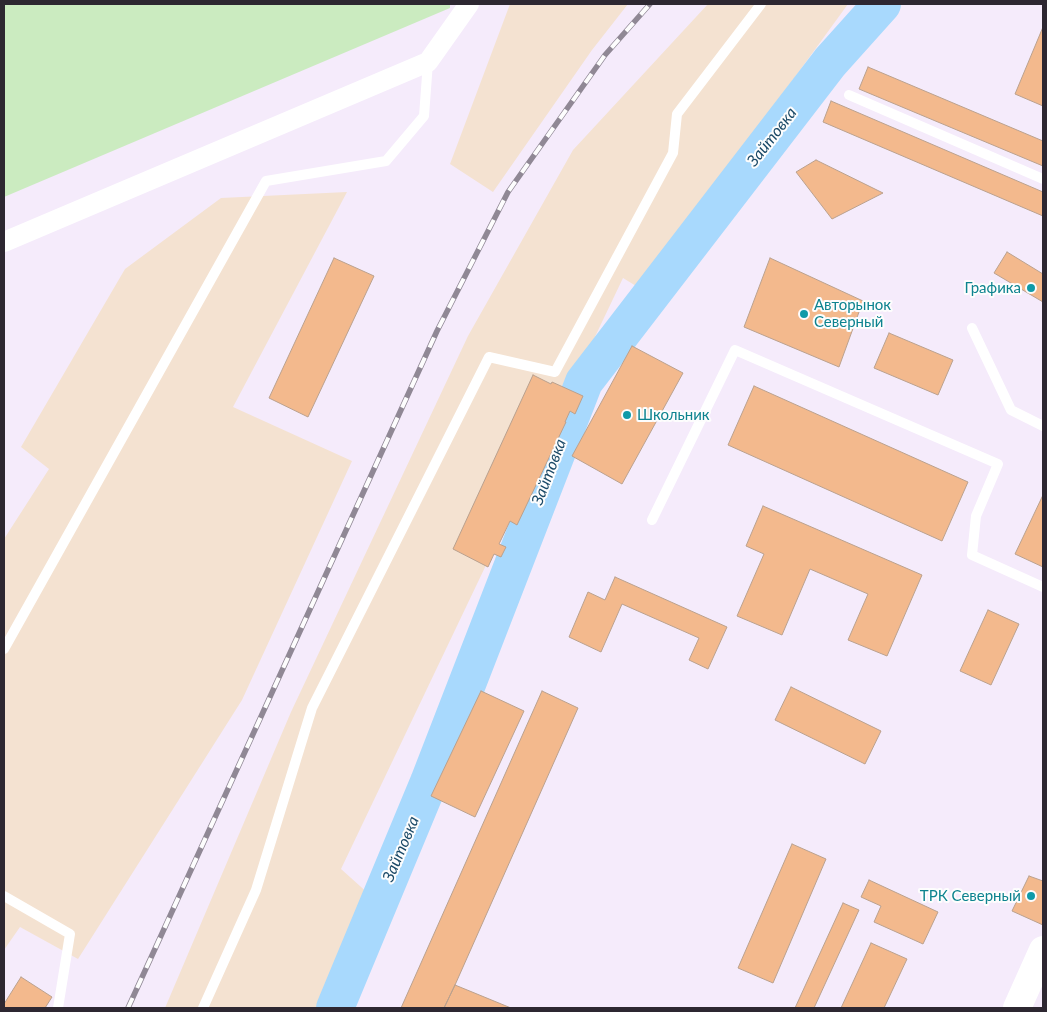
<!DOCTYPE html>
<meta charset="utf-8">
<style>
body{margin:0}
#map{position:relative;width:1047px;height:1012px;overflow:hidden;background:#f5ebfb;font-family:Lato,sans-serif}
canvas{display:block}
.frame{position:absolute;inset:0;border:5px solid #2d2731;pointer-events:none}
</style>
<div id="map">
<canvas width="1047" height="1012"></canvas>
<div class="frame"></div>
</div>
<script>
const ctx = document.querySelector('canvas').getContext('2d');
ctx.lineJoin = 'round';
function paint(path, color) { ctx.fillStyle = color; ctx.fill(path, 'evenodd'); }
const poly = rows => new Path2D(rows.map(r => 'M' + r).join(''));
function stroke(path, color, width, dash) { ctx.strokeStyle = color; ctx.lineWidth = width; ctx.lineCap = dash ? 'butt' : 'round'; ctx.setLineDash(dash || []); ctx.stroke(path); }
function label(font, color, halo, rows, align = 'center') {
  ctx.font = font + ' Lato,sans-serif'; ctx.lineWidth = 4; ctx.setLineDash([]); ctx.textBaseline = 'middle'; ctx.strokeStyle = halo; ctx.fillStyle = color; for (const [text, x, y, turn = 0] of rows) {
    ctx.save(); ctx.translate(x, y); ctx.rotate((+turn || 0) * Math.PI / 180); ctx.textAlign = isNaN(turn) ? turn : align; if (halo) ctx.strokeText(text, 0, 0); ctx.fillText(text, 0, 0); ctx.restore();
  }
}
paint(poly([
 [510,4,628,4,592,50,493,192,450,164],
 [708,4,848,4,641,289,623,278,341,869,370,895,323,1008,165,1008,291,712,468,336,573,150],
 [347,192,233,407,352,461,242,700,78,959,20,927,4,950,4,539,49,469,21,447,125,269,221,198]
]), '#f4e2d1');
paint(poly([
 [4,4,450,4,450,8,4,197]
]), '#cbebc0');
stroke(poly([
 [335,1008,429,782,584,382,830,62,882,4]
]), '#a8d9fd', 38);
const building = poly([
 [1043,27,1043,106,1015,94,1043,27],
 [868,67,1043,141,1043,166,859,89,868,67],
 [831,101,1043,192,1043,216,823,122,831,101],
 [816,160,883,193,832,219,796,172,816,160],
 [1007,252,1043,274,1043,302,994,273,1007,252],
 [334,258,374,276,308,417,269,398,334,258],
 [770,258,863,301,839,367,744,327,770,258],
 [889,333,953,360,938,395,874,368,889,333],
 [632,346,683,373,622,484,572,456,632,346],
 [533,375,551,384,552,382,583,396,575,414,570,411,565,422,566,422,517,525,510,521,499,544,506,547,501,557,494,554,488,567,453,549,533,375],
 [754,386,968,482,942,541,728,445,754,386],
 [1043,495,1043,567,1015,554,1043,495],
 [763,506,922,575,887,656,848,640,868,594,810,569,782,635,737,616,764,554,746,546,763,506],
 [615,577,727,627,708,669,689,660,699,638,622,604,601,652,569,637,588,592,605,600,615,577],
 [988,610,1019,624,991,685,960,671,988,610],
 [791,687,881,731,865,764,775,720,791,687],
 [481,691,524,711,475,817,431,796,481,691],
 [542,691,578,708,455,985,444,1008,401,1008,542,691],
 [792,844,826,859,773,983,738,968,792,844],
 [1029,876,1043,881,1043,925,1012,911,1029,876],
 [869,880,938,912,923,944,874,922,881,906,861,897,869,880],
 [843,903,859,910,814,1008,795,1008,843,903],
 [871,943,907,959,884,1008,841,1008,871,943],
 [21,977,52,997,45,1008,4,1008,4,1004,21,977],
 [455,985,511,1008,444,1008,455,985]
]);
paint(building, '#f3b98d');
stroke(building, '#baa18e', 1);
stroke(poly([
 [849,95,1043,179],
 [972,328,1011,410,1043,426],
 [652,520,735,350,998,464,976,516,972,555,1043,587],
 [4,649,266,181,386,161,424,116,428,62],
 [4,896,70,934,58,1008],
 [203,1008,256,890,312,708,489,357,555,372,673,153,677,114,761,4]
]), '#fff', 10);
stroke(poly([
 [4,242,428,62,469,4]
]), '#fff', 20);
stroke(poly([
 [1017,1008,1043,950]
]), '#fff', 28);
const rail = poly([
 [128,1008,437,331,508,192,605,55,650,4]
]);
stroke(rail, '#908895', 5.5);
stroke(rail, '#fdfdfd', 4, [11]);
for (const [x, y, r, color] of [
 [1031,288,5,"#0f9aa8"],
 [804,314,5,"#0f9aa8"],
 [627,415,5,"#0f9aa8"],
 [1031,896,5,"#0f9aa8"]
]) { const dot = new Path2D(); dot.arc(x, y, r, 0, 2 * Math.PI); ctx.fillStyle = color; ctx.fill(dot); stroke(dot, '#fdfdfd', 2); }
label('15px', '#0d838f', '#fdfdfd', [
 ["Графика",1021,288],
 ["Авторынок",814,305,"left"],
 ["Северный",814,322,"left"],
 ["Школьник",637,415,"left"],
 ["ТРК Северный",1021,896]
], 'right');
label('italic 16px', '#1a4967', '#fdfdfd', [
 ["Зайтовка",772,137,-52],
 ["Зайтовка",549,472,-69],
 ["Зайтовка",401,849,-67]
]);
</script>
